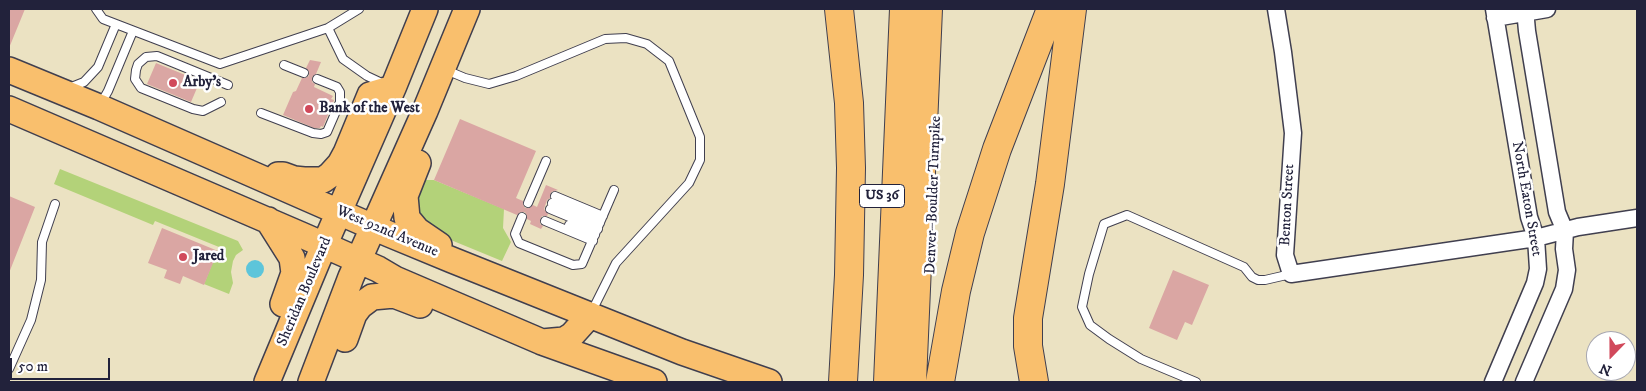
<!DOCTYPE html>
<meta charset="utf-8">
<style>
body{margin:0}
#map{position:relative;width:1646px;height:391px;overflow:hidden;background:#ebe2c2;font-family:"IM FELL DW Pica",serif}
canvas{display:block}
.frame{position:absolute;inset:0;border:10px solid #22223b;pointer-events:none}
.north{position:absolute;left:1586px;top:331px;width:50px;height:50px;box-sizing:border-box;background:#fff;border:1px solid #a7a7b1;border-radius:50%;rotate:202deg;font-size:14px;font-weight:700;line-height:20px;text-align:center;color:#22223b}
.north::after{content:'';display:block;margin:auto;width:18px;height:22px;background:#d1495b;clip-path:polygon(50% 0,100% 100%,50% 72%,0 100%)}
.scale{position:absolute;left:10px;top:358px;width:100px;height:22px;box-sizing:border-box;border:2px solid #22223b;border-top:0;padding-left:6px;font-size:15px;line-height:18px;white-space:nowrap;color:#22223b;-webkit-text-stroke:4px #fff;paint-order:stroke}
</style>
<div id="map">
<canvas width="1646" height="391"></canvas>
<div class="frame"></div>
<div class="north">N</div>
<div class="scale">50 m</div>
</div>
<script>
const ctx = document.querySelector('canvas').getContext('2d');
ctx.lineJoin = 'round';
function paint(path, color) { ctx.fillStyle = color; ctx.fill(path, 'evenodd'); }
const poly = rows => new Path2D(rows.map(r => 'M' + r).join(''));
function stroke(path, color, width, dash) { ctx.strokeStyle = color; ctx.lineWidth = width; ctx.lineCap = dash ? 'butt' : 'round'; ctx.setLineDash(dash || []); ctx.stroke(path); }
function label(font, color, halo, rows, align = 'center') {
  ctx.font = font + ' "IM FELL DW Pica",serif'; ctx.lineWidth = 5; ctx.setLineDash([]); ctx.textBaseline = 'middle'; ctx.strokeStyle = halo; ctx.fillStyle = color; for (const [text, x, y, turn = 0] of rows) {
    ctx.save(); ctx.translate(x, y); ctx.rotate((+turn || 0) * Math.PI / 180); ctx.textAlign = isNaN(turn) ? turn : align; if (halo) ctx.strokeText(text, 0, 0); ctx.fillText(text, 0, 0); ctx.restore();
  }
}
paint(poly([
 [60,169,238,241,243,250,236,255,233,261,231,272,233,283,229,294,204,284,219,247,155,221,153,225,54,184],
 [422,180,434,180,504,209,503,228,511,242,502,261,446,238,427,224,419,213,417,198]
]), '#b3d279');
paint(poly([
 '246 269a9 9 0 1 1 18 0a9 9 0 1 1-18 0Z'
]), '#5dc5da');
paint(poly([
 [9,9,25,9,9,48],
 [310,60,321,62,316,74,312,77,312,82,315,84,314,87,333,96,331,99,334,100,323,127,321,126,320,128,314,128,283,115,293,92,296,91,302,78,305,78,309,76,309,72,306,68],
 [156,63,200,81,191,102,147,84],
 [460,119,536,151,516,198,523,201,523,204,525,208,529,208,533,205,537,207,546,185,558,190,551,192,550,198,547,200,544,209,548,214,547,216,542,216,540,219,540,224,543,226,541,229,530,224,531,221,527,219,527,216,525,212,521,212,517,215,434,180],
 [9,196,35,207,9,273],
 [162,228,218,251,204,285,183,276,180,284,164,278,167,270,148,263],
 [1173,270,1209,285,1192,325,1185,322,1177,340,1149,328]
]), '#daa6a3');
const lane = poly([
 [96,9,103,19,220,64,328,28,359,9],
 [328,28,343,59,367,76,384,84],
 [284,65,304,73],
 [446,70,465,78,489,84,516,76,605,39,626,38,647,44,669,61,700,137,700,160,689,183,616,263,591,313],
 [69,88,84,82,98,67,116,24],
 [221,102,203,111,193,109,141,88,135,79,136,70,138,64,146,57,157,56,228,85],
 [100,105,108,91,133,31],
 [261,113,313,133,321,134,327,132,340,102,340,92,337,87,317,79],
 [555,196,603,216],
 [528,203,546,161],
 [552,203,600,223],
 [550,209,598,229],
 [522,217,515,234,519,243,573,265,582,264,614,190],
 [545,221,593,241],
 [569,225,595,235],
 [9,369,31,320,41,280,42,242,55,204],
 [1196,382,1141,359,1109,339,1090,325,1082,307,1089,274,1104,224,1127,215,1244,267,1252,277,1258,280,1265,280,1291,274]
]);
const street = poly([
 [1276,9,1283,52,1293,133,1285,255,1291,274,1536,238,1578,227,1637,218],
 [1495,18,1547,9],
 [1493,382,1535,283,1538,269,1536,238,1529,217,1494,9],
 [1524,382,1564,289,1567,270,1564,249,1565,231,1557,212,1527,31,1525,9]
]);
const primary = poly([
 [9,70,99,107,389,234,452,260,682,352,769,382],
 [9,109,306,237,378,269,395,279,542,342,654,382],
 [418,163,405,196,407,218,417,230,439,245],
 [278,175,283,175,294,179,304,180,323,180,330,175,340,164,346,153,370,95,393,88],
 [268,220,292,258,294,273,283,304],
 [345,339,354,314,360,306,372,297,394,295,420,305],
 [542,342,564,340,572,335,590,315],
 [267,382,317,262,393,88,425,9],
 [311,382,351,277,425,111,467,9]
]);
const highway = poly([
 [839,9,849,103,851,168,849,275,843,382],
 [888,382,904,9],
 [912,382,928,9],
 [940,382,956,291,970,233,997,149,1051,9],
 [1034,382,1028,346,1028,318,1050,184,1072,9]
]);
stroke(lane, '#403f4f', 10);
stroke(street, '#403f4f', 19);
stroke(primary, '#403f4f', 28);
stroke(highway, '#403f4f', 30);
stroke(lane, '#fff', 8);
stroke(street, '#fff', 16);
stroke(primary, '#f9bf6d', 25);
stroke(highway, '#f9bf6d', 28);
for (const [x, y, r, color] of [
 [173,83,5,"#d1495b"],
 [309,109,5,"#d1495b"],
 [183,257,5,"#d1495b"]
]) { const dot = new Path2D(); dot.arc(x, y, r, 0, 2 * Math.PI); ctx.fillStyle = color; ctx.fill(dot); stroke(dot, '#fff', 2); }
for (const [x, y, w] of [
 [882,196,45]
]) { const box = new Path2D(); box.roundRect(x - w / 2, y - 11.5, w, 23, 4); ctx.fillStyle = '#fff'; ctx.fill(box); stroke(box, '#22223b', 1); }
label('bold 14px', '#22223b', null, [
 ["US 36",882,196]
]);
label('bold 15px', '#22223b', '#fff', [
 ["Arby's",183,83],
 ["Bank of the West",319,109],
 ["Jared",193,257]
], 'left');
label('15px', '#22223b', '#fff', [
 ["Denver–Boulder Turnpike",934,195,-88],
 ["North Eaton Street",1526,199,80],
 ["Benton Street",1288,205,-87],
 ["West 92nd Avenue",387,232,23],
 ["Sheridan Boulevard",305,292,-67]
]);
</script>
